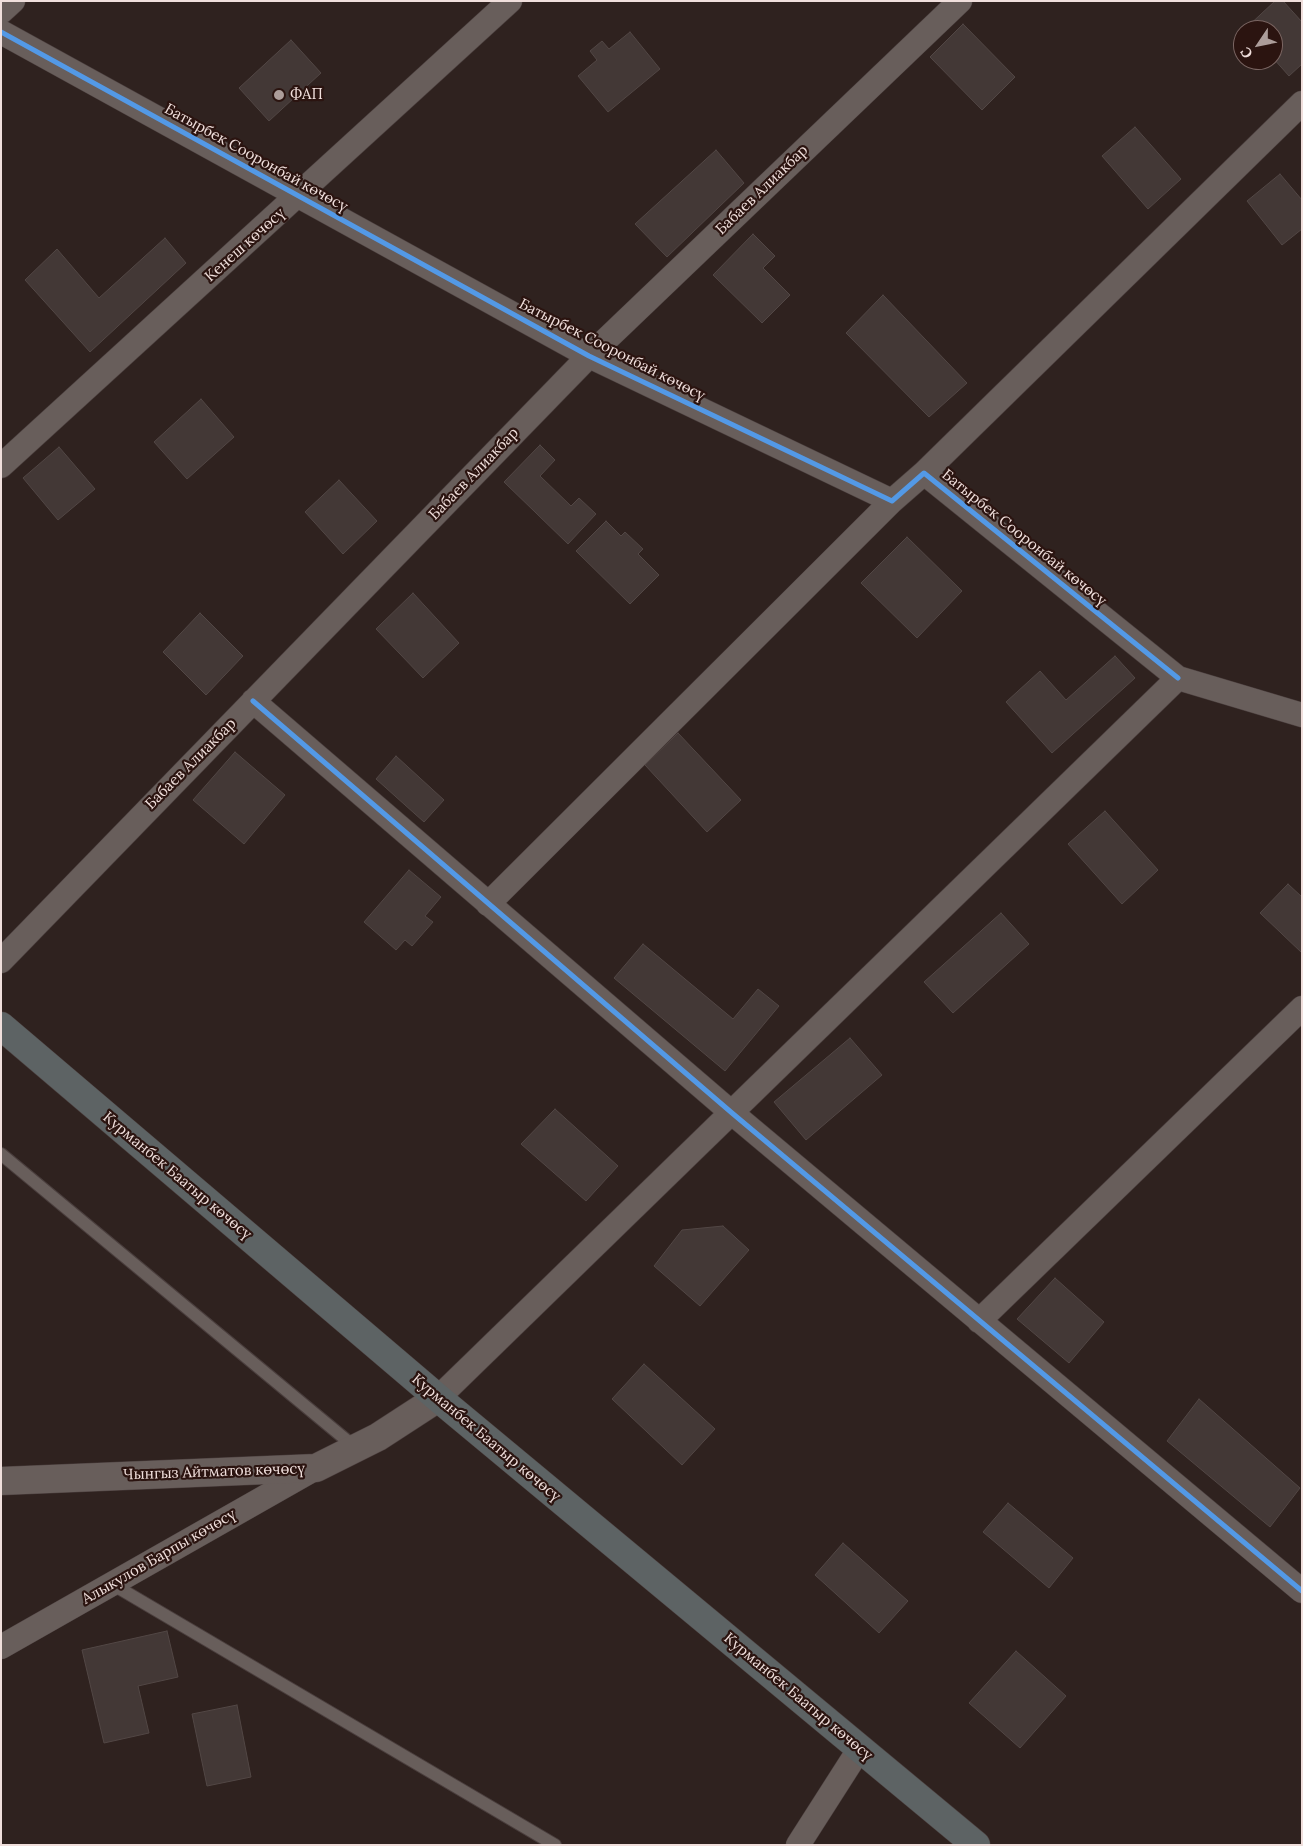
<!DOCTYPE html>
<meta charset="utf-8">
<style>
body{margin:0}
#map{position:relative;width:1303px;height:1846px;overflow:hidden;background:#2f221f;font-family:Lora,serif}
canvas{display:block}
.frame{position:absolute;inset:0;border:2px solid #f0dfdc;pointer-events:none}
.north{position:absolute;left:1233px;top:20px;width:50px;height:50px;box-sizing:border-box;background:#2b1410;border:1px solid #7a6562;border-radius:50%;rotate:236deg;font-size:14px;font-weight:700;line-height:20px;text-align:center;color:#f0dfdc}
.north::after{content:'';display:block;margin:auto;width:18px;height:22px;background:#ac9d9a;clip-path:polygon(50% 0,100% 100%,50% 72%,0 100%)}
</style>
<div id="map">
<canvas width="1303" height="1846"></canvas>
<div class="frame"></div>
<div class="north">С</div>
</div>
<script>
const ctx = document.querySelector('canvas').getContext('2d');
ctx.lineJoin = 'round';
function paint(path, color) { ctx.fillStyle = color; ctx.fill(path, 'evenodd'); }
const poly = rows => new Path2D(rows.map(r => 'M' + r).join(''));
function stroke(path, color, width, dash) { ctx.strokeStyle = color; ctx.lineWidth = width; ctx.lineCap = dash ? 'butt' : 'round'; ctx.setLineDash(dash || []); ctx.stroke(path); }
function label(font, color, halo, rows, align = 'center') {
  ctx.font = font + ' Lora,serif'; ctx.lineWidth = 4.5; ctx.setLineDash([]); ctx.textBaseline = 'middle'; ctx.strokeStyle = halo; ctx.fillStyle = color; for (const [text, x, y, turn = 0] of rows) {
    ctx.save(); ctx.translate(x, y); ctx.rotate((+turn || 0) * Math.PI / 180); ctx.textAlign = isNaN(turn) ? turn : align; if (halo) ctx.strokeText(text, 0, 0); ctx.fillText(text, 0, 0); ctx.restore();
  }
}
const building = poly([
 [1275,1,1283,1,1302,22,1302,64,1289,76,1273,58,1273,30,1245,29,1275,1],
 [963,24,1015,77,982,110,930,57,963,24],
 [630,32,660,69,608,112,578,76,597,60,590,51,602,41,609,49,630,32],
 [291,40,321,73,269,121,239,88,291,40],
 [1135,127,1181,179,1148,209,1102,156,1135,127],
 [716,150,744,183,667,257,635,224,716,150],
 [1280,174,1302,200,1302,229,1282,245,1247,201,1280,174],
 [753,234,775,256,763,268,790,295,762,323,713,275,753,234],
 [165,238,186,263,90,352,25,280,57,249,99,298,165,238],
 [883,295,967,383,929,417,846,333,883,295],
 [201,399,234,437,187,479,154,442,201,399],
 [540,445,555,460,540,476,571,506,579,498,596,514,568,544,504,482,540,445],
 [59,447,95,489,58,520,23,478,59,447],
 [339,480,377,521,343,554,305,512,339,480],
 [606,521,621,536,625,532,643,549,638,554,659,575,630,604,576,551,606,521],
 [907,537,962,591,917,638,861,583,907,537],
 [413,593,459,643,423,678,376,629,413,593],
 [200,613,243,656,206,695,163,652,200,613],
 [1115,656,1135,678,1052,753,1006,702,1040,671,1066,700,1115,656],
 [678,733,741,800,707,832,645,765,678,733],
 [235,752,285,795,244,844,193,800,235,752],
 [396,756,444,800,424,822,376,779,396,756],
 [1105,811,1158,870,1122,904,1068,844,1105,811],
 [409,870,441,897,425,916,433,922,412,946,405,940,396,950,364,922,409,870],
 [1288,884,1302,897,1302,953,1260,913,1288,884],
 [1001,913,1029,944,953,1013,924,982,1001,913],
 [643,944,733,1019,758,989,779,1006,725,1071,614,978,643,944],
 [850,1038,882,1075,806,1140,774,1102,850,1038],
 [555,1109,618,1166,586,1201,521,1144,555,1109],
 [723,1226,749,1250,700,1306,654,1266,682,1230,723,1226],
 [1055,1278,1104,1322,1069,1363,1017,1319,1055,1278],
 [644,1364,715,1429,682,1465,612,1399,644,1364],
 [1199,1399,1300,1488,1270,1527,1167,1441,1199,1399],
 [1008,1503,1073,1558,1049,1588,983,1532,1008,1503],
 [843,1543,908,1601,879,1633,815,1575,843,1543],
 [167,1631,178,1677,138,1686,149,1733,104,1743,82,1650,167,1631],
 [1016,1651,1066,1696,1020,1748,969,1703,1016,1651],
 [237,1705,251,1777,207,1786,192,1714,237,1705]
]);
paint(building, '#433836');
stroke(building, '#524745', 1);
const lane = poly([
 [1,1154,356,1448],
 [112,1584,555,1845]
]);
const street = poly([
 [1,12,13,1],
 [1,32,589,356,892,501,924,473,1178,678],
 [1,466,510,1],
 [924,473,1302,103],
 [253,701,732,1113,1302,1591],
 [488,904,892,501],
 [1,961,589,356,960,1],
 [979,1321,1302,1008],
 [438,1398,1178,678,1302,715],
 [1,1647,316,1468],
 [798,1845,860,1748]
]);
const secondary = poly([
 [1,1481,316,1468,378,1437,438,1398]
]);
const highway = poly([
 [1,1026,438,1398,976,1845]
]);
stroke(lane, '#4a3e3d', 14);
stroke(street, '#4a3e3d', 25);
stroke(secondary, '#4a3e3d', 29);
stroke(highway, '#4a3e3d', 29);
stroke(lane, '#685e5b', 12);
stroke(street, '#685e5b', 24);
stroke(secondary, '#685e5b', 28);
stroke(highway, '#5d6364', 28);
stroke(poly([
 [1,32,589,356,892,501,924,473,1178,678],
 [253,701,732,1113,1302,1591]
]), '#5399e6', 5);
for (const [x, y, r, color] of [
 [279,95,6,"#ac9d9a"]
]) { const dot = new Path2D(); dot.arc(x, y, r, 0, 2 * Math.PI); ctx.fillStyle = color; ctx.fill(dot); stroke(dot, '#2b1410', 2); }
label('15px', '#f0dfdc', '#2b1410', [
 ["ФАП",290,95]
], 'left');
label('15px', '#f0dfdc', '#2b1410', [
 ["Батырбек Сооронбай көчөсү",256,158,29],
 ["Бабаев Алиакбар",762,190,-44],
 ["Кенеш көчөсү",245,245,-42],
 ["Батырбек Сооронбай көчөсү",612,350,27],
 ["Бабаев Алиакбар",474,474,-46],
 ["Батырбек Сооронбай көчөсү",1024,538,39],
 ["Бабаев Алиакбар",191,764,-45],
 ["Курманбек Баатыр көчөсү",177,1176,40],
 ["Курманбек Баатыр көчөсү",486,1438,40],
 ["Чынгыз Айтматов көчөсү",214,1472,-2],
 ["Алыкулов Барпы көчөсү",159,1557,-30],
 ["Курманбек Баатыр көчөсү",798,1697,40]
]);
</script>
